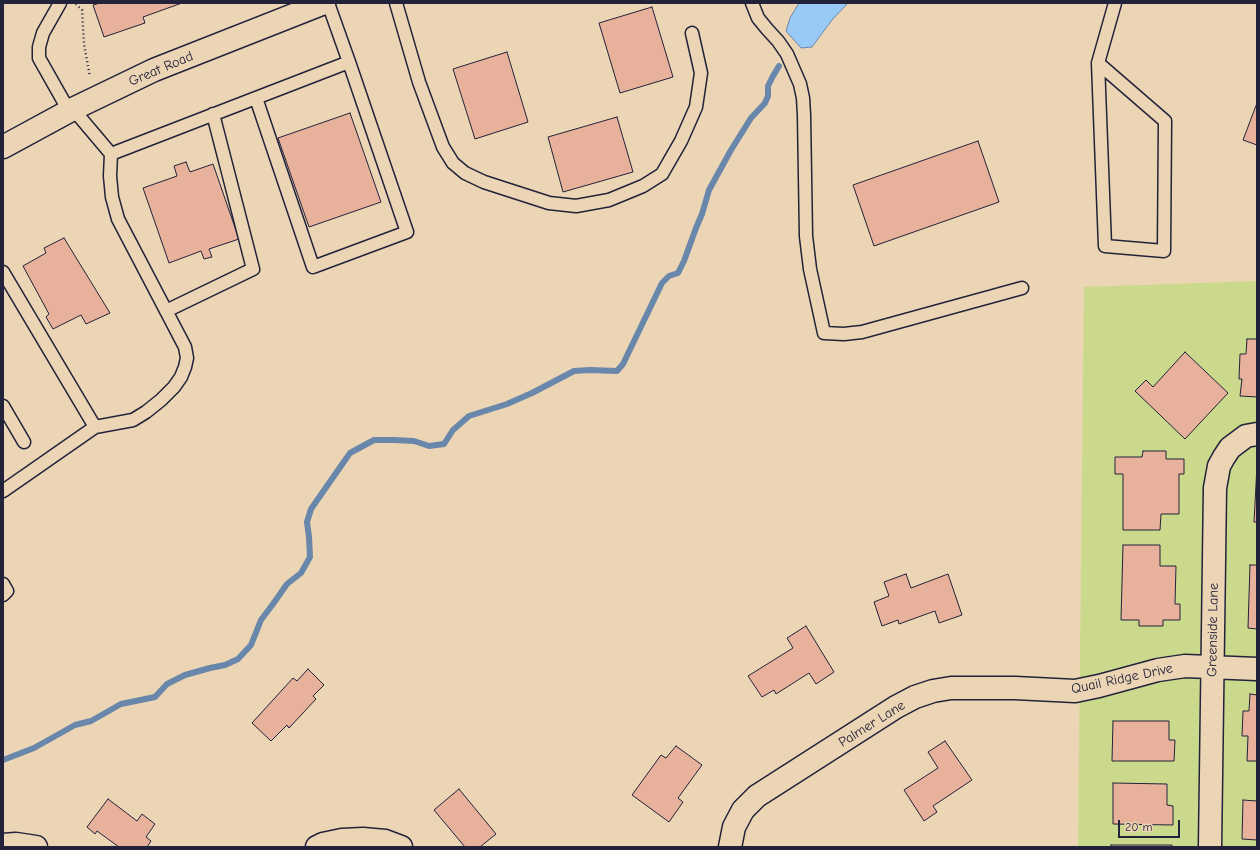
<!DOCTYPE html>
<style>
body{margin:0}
#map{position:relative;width:1260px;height:850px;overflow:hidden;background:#ecd5b4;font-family:"Comic Neue",sans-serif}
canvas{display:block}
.frame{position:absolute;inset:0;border:4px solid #22223b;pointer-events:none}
.scale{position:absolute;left:1118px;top:820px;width:62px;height:18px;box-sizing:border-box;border:2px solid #22223b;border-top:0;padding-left:5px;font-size:12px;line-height:14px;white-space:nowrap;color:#22223b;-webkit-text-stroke:3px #ecd5b4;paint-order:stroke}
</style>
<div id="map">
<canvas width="1260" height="850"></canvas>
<div class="frame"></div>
<div class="scale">20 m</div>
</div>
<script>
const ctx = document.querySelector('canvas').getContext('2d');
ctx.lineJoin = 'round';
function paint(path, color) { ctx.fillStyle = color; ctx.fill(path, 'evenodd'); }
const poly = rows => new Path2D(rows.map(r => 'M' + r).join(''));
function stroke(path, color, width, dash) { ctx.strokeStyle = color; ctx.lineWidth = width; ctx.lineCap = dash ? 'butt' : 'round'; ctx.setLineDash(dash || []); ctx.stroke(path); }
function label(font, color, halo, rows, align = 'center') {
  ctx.font = font + ' "Comic Neue",sans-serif'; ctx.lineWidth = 4; ctx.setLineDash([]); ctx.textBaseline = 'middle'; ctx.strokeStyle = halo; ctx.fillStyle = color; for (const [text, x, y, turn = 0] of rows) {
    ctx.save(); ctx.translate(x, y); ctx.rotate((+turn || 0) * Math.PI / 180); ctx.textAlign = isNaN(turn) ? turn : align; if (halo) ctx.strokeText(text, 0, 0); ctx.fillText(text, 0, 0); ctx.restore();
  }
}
paint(poly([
 [1257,281,1257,847,1078,847,1084,287]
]), '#cbd98d');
const water = poly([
 [799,3,848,3,832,20,812,47,801,48,786,31,790,18,799,3]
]);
paint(water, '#98caf5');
stroke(water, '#6987ab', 1);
stroke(poly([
 [3,760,34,748,75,725,91,721,121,704,155,697,167,684,185,675,210,668,225,665,238,659,251,645,261,620,273,604,287,584,301,573,310,557,309,537,307,522,311,509,350,453,374,440,394,440,414,441,429,446,444,444,453,430,469,416,507,404,532,393,574,371,590,370,617,371,623,364,662,283,669,276,678,273,684,261,696,228,702,214,709,190,731,150,751,118,765,103,768,96,768,86,773,76,779,66]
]), '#6987ab', 6);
const building = poly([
 [100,3,182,3,143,17,145,23,104,37,93,5,100,3],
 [652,7,673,77,620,93,599,23,652,7],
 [507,52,528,122,475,139,453,69,507,52],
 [1257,103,1257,145,1243,140,1257,103],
 [350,113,381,202,309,227,278,138,350,113],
 [617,117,633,172,563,192,548,137,617,117],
 [978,141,999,202,874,246,853,185,978,141],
 [186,162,190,172,213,164,239,239,209,249,212,257,204,259,201,251,169,263,143,188,177,176,174,166,186,162],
 [64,238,110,313,86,324,81,315,53,329,46,317,49,314,23,266,46,253,44,248,64,238],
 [1247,339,1257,339,1257,397,1240,396,1242,379,1239,379,1240,354,1246,354,1247,339],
 [1185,352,1228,393,1185,439,1135,391,1146,380,1153,387,1185,352],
 [1143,451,1166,451,1166,459,1184,459,1184,474,1179,474,1179,514,1161,514,1160,530,1123,530,1123,474,1115,474,1115,457,1142,457,1143,451],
 [1257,466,1257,522,1254,522,1257,466],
 [1123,545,1160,545,1160,566,1176,566,1175,604,1180,604,1180,620,1163,620,1163,626,1139,626,1139,620,1121,620,1123,545],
 [1250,565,1257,565,1257,629,1248,628,1250,565],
 [906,574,911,588,948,574,962,615,939,623,935,611,899,624,898,620,882,626,874,602,889,596,884,582,906,574],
 [806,626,834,672,816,684,809,673,776,694,774,690,762,697,748,676,793,648,787,638,806,626],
 [308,669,324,685,313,696,316,699,289,728,287,725,271,741,252,723,293,678,297,681,308,669],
 [1250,694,1257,695,1257,761,1247,761,1248,736,1242,736,1243,711,1249,711,1250,694],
 [1113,721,1169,721,1169,740,1175,740,1174,761,1112,761,1113,721],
 [945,741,972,780,933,806,937,812,924,821,904,790,938,768,928,752,945,741],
 [676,746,702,765,678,798,683,802,669,822,632,795,661,755,666,758,676,746],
 [1113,783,1167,784,1167,805,1173,806,1173,825,1113,824,1113,783],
 [459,789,496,834,480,847,465,847,434,810,459,789],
 [108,799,137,821,142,814,155,824,146,837,151,841,147,847,119,847,97,831,95,834,87,827,108,799],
 [1243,800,1257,801,1257,840,1242,839,1243,800],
 [1111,845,1172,845,1172,847,1111,847,1111,845]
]);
paint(building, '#e7b19c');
stroke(building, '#22223b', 1);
const lane = poly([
 [60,3,43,33,39,47,39,58,69,111],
 [396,3,419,82,443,147,453,163,465,173,484,182,549,203,576,206,609,200,643,186,662,174,681,141,696,107,701,73,692,33],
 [752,3,758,18,767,29,778,41,787,54,800,84,803,98,804,115,806,236,810,269,824,333,844,334,862,332,1022,288],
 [1098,63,1165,121,1164,251,1105,246,1098,63,1115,3],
 [256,98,313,267,407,232,349,62],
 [73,109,111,154],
 [3,272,95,427],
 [166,311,253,269,213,114],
 [3,406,24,442],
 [3,491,95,427,133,420,146,412,161,400,174,387,181,377,185,367,187,358,185,347,118,219,112,197,110,176,111,154,349,62,328,3],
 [3,584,7,591,3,595]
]);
const street = poly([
 [3,845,16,844,36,847],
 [317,847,323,844,342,840,363,839,385,841,401,847],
 [730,847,734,827,743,810,757,796,896,707,915,697,933,691,951,688,1015,688,1075,691,1099,686,1158,670,1185,666,1257,669],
 [1210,847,1215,488,1219,466,1224,457,1230,448,1246,436,1257,434]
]);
const secondary = poly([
 [3,147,73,109,154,70,324,3]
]);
stroke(lane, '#22223b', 15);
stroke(street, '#22223b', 25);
stroke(secondary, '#22223b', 25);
stroke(poly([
 [76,4,82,10,84,44,90,77]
]), '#22223b', 2.5, [1, 3]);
stroke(lane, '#ecd5b4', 12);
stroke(street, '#ecd5b4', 22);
stroke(secondary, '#ecd5b4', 22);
label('14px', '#22223b', '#ecd5b4', [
 ["Great Road",161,69,-23],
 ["Greenside Lane",1213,630,-89],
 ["Quail Ridge Drive",1122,679,-12],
 ["Palmer Lane",872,724,-32]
]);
</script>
